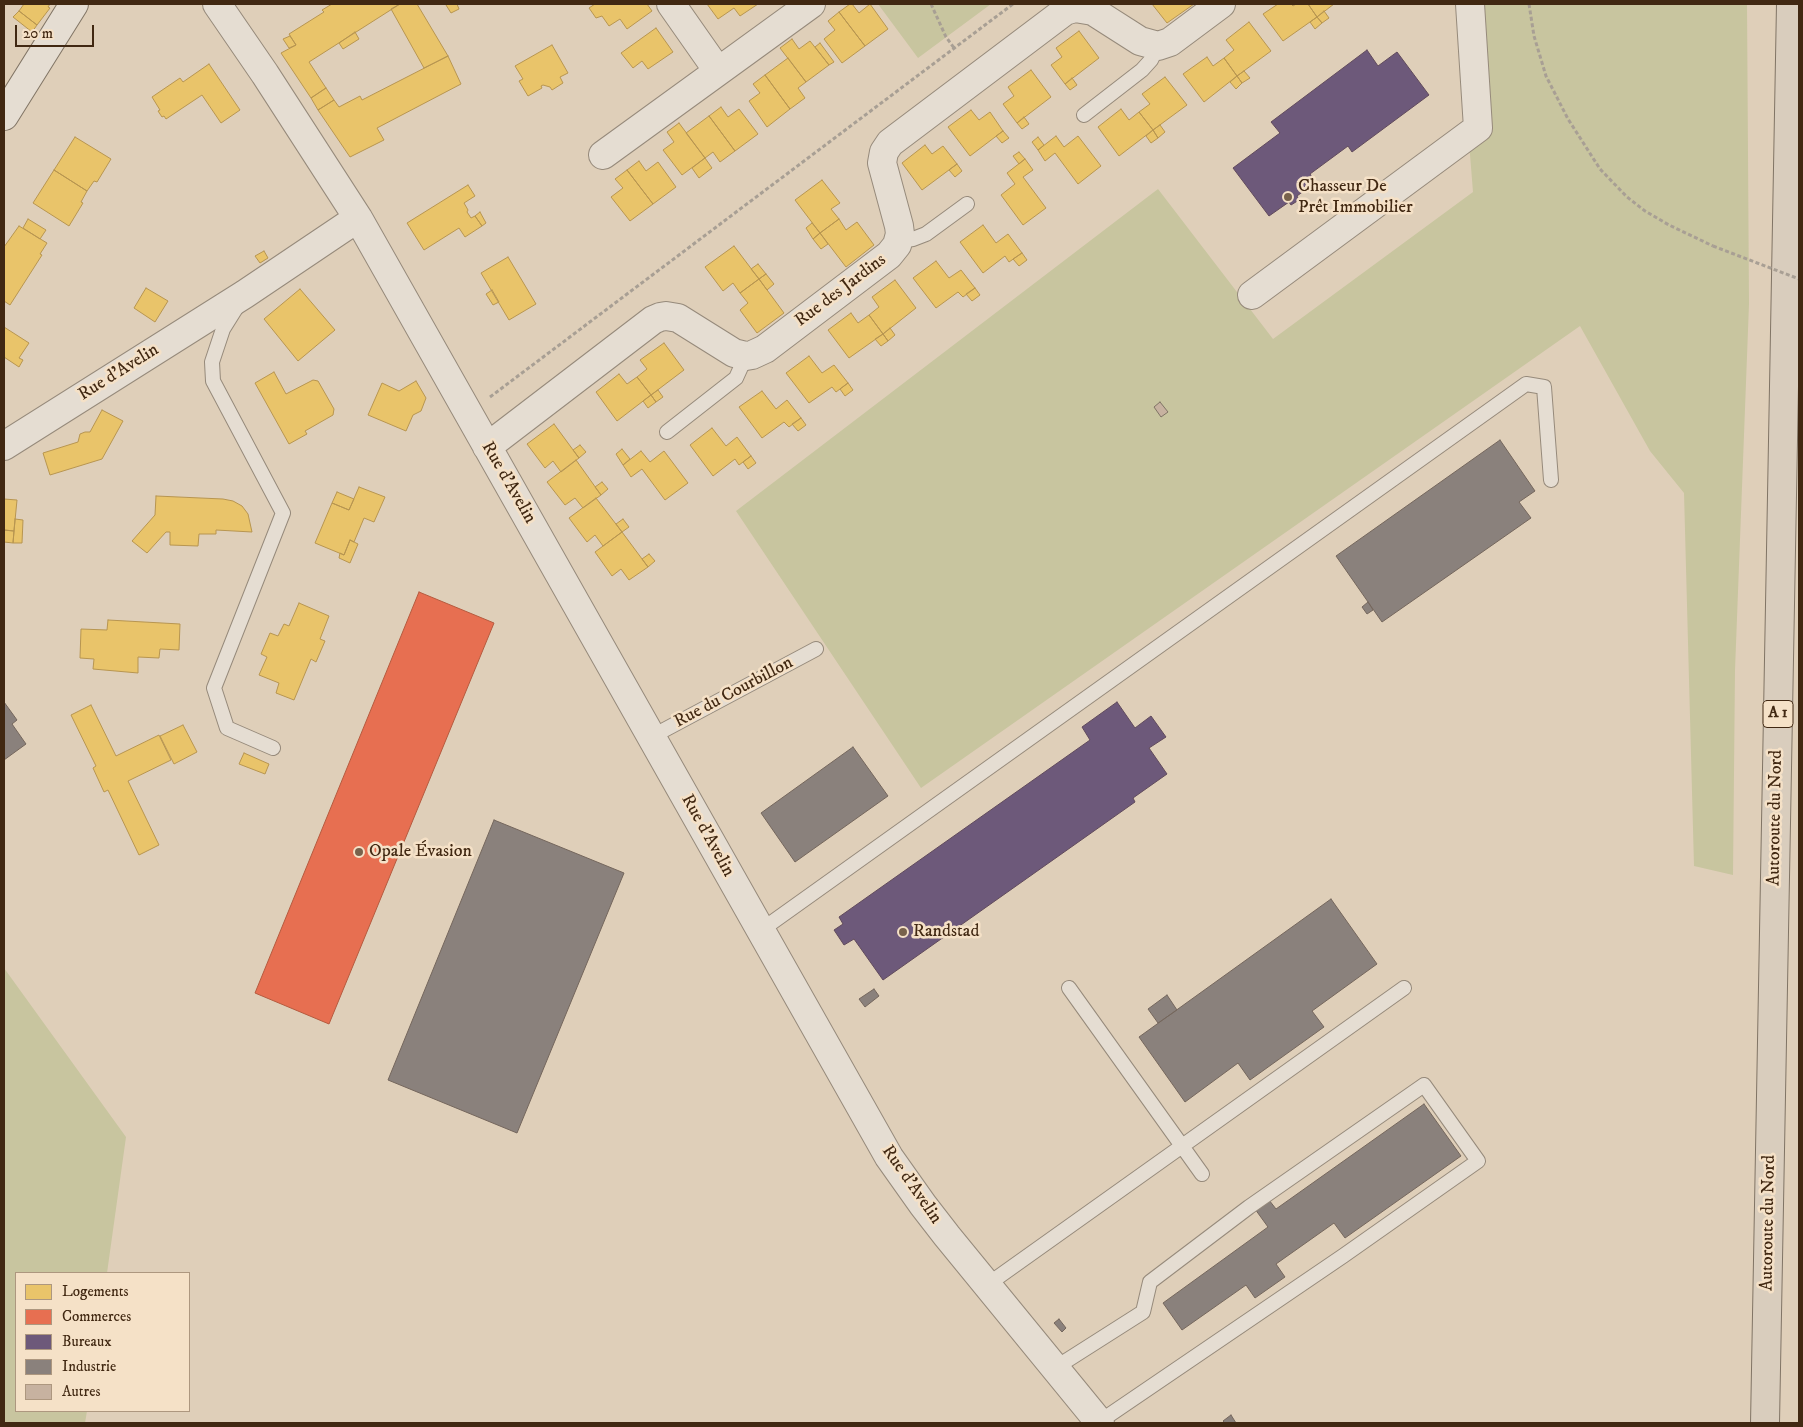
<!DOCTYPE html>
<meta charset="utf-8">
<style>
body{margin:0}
#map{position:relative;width:1803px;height:1427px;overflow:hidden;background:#dfcfb9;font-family:"IM FELL DW Pica",serif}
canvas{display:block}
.frame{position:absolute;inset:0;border:5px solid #412812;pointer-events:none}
.legend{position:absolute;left:15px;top:1272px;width:175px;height:140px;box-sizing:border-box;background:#f5e1c7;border:1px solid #ad977f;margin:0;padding:6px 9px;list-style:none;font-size:15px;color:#412812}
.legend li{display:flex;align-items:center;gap:10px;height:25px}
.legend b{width:25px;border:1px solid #ad977f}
.scale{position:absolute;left:15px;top:25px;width:79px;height:22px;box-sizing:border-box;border:2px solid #412812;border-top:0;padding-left:6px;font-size:15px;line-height:18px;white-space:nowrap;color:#412812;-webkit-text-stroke:4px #f5e1c7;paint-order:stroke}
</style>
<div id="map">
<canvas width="1803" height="1427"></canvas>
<div class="frame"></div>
<ul class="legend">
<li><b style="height:14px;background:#e9c46a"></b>Logements</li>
<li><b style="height:14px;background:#e76f51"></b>Commerces</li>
<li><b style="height:14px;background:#6d597a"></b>Bureaux</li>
<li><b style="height:14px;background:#8a817c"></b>Industrie</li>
<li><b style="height:14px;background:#c7b2a0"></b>Autres</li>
</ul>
<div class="scale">20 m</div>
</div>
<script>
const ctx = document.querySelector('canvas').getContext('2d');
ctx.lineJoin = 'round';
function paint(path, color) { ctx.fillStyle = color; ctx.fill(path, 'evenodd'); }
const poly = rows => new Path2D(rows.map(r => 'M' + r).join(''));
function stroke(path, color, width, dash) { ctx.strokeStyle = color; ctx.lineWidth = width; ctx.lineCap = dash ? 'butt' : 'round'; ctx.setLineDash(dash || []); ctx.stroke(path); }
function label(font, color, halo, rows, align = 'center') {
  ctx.font = font + ' "IM FELL DW Pica",serif'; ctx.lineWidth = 5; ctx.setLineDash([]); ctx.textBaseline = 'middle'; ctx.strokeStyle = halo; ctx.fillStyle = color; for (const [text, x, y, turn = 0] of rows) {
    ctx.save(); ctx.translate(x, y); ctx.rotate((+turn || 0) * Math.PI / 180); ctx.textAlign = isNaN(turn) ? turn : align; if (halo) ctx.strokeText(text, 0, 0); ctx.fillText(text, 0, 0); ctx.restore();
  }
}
paint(poly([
 [878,4,991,4,918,58],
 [1458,4,1747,4,1749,304,1735,670,1733,875,1694,866,1684,493,1650,451,1580,326,921,788,736,511,1158,189,1273,339,1473,192],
 [4,968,126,1137,107,1273,16,1273,16,1411,87,1411,85,1423,4,1423]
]), '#c8c59f');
const homes = poly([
 [24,4,50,4,48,7,50,8,37,25,19,11,24,4],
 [332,4,400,4,309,62,326,88,311,98,281,53,296,45,289,34,324,12,322,10,332,4],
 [400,4,417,4,448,56,424,68,391,9,400,4],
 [448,4,457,4,459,9,451,13,446,5,448,4],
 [595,4,647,4,652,11,627,29,620,19,609,26,602,16,596,18,589,8,595,4],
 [707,4,758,4,740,16,734,8,718,19,707,4],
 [850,4,852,4,859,13,870,4,888,29,865,46,839,12,850,4],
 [1152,4,1194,4,1167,23,1152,4],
 [1278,4,1291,4,1293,6,1296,4,1308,4,1317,17,1283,41,1263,14,1278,4],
 [1308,4,1334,4,1317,17,1308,4],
 [19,11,37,25,32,32,13,17,19,11],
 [1324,11,1329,18,1322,23,1317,17,1324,11],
 [839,12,865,46,842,63,824,39,835,30,828,21,839,12],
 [1317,17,1322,23,1315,29,1310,22,1317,17],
 [1249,22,1271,51,1237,76,1224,58,1234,50,1226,40,1249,22],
 [656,28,673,52,648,69,642,61,633,68,621,53,656,28],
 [1079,31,1099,58,1065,84,1051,65,1062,57,1056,48,1079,31],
 [355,32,359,39,343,49,339,43,355,32],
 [290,36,296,45,289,48,283,39,290,36],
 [792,39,799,49,810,41,829,65,806,82,780,48,792,39],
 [820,43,834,62,829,65,815,47,820,43],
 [552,45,568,73,560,77,563,83,552,90,550,87,543,85,541,86,542,88,528,96,519,81,523,79,515,66,552,45],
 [448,56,461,84,377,128,384,140,350,157,318,110,334,100,339,107,360,96,362,100,448,56],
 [1207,57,1213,66,1224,58,1237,76,1204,102,1183,74,1207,57],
 [788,58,806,82,798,88,805,98,790,109,765,75,788,58],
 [209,64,240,110,221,123,202,95,166,119,164,116,162,117,158,111,160,110,152,97,180,78,183,82,209,64],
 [1031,70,1051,97,1017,123,1003,104,1014,96,1008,87,1031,70],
 [1244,71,1250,78,1242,83,1237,76,1244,71],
 [765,75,790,109,767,127,749,101,760,93,753,84,765,75],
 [1237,76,1242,83,1236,89,1230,82,1237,76],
 [1165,77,1187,105,1153,130,1139,112,1150,104,1142,94,1165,77],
 [1072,78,1077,85,1070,90,1065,84,1072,78],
 [326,88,334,100,318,110,311,98,326,88],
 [721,107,728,117,739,109,758,134,735,151,709,116,721,107],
 [1121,109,1129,120,1139,112,1153,130,1119,156,1098,127,1121,109],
 [971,110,979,120,990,112,1003,131,970,156,948,127,971,110],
 [709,116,735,151,720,162,713,152,705,158,686,133,709,116],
 [1024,117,1029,124,1022,129,1017,123,1024,117],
 [679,123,705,158,682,175,663,150,674,142,667,132,679,123],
 [1160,125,1165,132,1158,138,1153,130,1160,125],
 [1153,130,1158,138,1151,143,1146,136,1153,130],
 [1003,131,1009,138,1002,143,996,136,1003,131],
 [1056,136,1064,147,1078,136,1101,166,1078,184,1055,153,1045,161,1038,150,1056,136],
 [75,137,111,159,97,182,94,181,87,191,54,170,75,137],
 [1038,137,1044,145,1038,150,1032,142,1038,137],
 [925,145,932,154,943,146,957,164,922,190,902,163,925,145],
 [1019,152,1025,159,1019,164,1013,156,1019,152],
 [705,158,712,168,699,178,692,168,705,158],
 [1025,159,1033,170,1023,177,1046,208,1023,225,1001,195,1015,184,1007,173,1025,159],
 [639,161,646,171,658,162,676,187,653,204,627,170,639,161],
 [957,164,962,171,955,177,949,170,957,164],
 [54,170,87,191,81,202,83,203,69,226,33,203,54,170],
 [627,170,653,204,630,221,611,197,623,188,615,179,627,170],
 [822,180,840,203,831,209,839,219,820,233,795,200,822,180],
 [468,185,475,196,464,203,468,210,467,212,471,218,475,216,482,226,465,237,459,228,424,250,407,223,468,185],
 [480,212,486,223,482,226,475,216,480,212],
 [28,219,46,230,40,239,23,228,28,219],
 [839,219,846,230,857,222,874,245,846,267,820,233,839,219],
 [812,223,820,233,813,239,806,228,812,223],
 [983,225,996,243,1008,234,1022,253,1009,262,1005,256,983,273,960,242,983,225],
 [19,226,47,243,40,254,42,255,10,305,4,301,4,247,19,226],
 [820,233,828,244,821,249,813,239,820,233],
 [734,246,759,279,740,293,733,283,723,291,705,267,734,246],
 [264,251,268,258,260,263,255,256,264,251],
 [1022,253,1027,260,1019,266,1013,259,1022,253],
 [508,257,536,304,509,320,481,273,508,257],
 [936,261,949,278,961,270,975,288,963,297,958,292,936,308,913,278,936,261],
 [758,264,766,274,759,279,751,269,758,264],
 [766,274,774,284,767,290,759,279,766,274],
 [759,279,784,313,757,333,740,310,748,303,740,293,759,279],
 [895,280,916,308,883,334,869,315,879,307,872,297,895,280],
 [146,288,168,301,155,322,134,308,146,288],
 [975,288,980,295,972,301,966,294,975,288],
 [300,289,335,330,298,361,264,319,300,289],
 [492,290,499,302,493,305,486,294,492,290],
 [851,313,858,323,869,315,883,334,849,358,828,330,851,313],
 [4,327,29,343,19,358,23,360,19,367,4,357,4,327],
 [890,328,895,335,888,341,883,334,890,328],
 [883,334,888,341,881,346,875,339,883,334],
 [664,343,684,370,651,395,637,377,647,369,640,360,664,343],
 [809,356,822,373,834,365,848,383,836,392,832,387,809,403,786,373,809,356],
 [274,372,286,394,313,380,318,381,334,409,333,415,305,431,307,434,289,444,255,383,274,372],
 [619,374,627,384,637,377,651,395,617,421,596,392,619,374],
 [416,381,426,398,421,411,413,415,406,431,368,415,382,383,399,391,416,381],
 [848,383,853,390,845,396,840,389,848,383],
 [658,390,663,397,656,402,651,395,658,390],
 [762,391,776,409,787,400,801,418,789,427,784,422,762,438,739,407,762,391],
 [651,395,656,402,648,408,643,401,651,395],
 [102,410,123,421,102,459,50,475,43,453,78,442,80,434,85,432,90,432,102,410],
 [801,418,806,425,798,431,792,424,801,418],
 [554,424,579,458,561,472,553,461,545,468,527,444,554,424],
 [712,428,726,446,737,437,751,456,739,465,735,459,713,476,690,445,712,428],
 [580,445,586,452,579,458,573,450,580,445],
 [622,449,630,459,623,465,616,454,622,449],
 [641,451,650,462,664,451,688,483,665,500,642,469,631,477,623,465,641,451],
 [751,456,756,463,748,469,743,462,751,456],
 [576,460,601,495,583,508,575,498,565,505,547,482,576,460],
 [602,482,608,489,601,495,595,487,602,482],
 [359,487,385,497,374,522,364,518,354,542,350,540,344,555,315,543,332,503,349,510,359,487],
 [337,492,354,499,349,510,332,503,337,492],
 [156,496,223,499,233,501,242,506,248,514,252,532,216,530,216,534,199,534,198,546,170,545,170,532,166,532,147,553,132,541,155,515,156,496],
 [596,498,622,532,603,546,595,535,587,542,569,518,596,498],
 [4,499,17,500,14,531,4,530,4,499],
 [15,519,23,520,22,543,13,543,15,519],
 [623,519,629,527,622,532,616,524,623,519],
 [4,530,14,531,13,543,4,542,4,530],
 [622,532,648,567,629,580,621,569,612,576,595,552,622,532],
 [350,540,358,544,350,563,339,558,340,553,344,555,350,540],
 [649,554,655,561,648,567,642,559,649,554],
 [299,603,329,616,320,639,325,641,316,662,311,659,294,700,276,693,279,683,259,675,267,657,261,654,270,633,278,636,284,624,289,626,299,603],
 [108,620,180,624,179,650,160,649,159,658,138,657,138,673,93,669,94,659,80,658,81,629,107,630,108,620],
 [91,705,116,756,159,735,171,760,128,781,159,845,139,855,108,790,104,792,93,768,96,766,71,715,91,705],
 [183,725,197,752,174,764,160,736,183,725],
 [244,753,269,764,265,774,239,764,244,753]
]);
paint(homes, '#e9c46a');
stroke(homes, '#b79550', 1);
const shops = poly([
 [419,592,494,623,329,1024,255,993,419,592]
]);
paint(shops, '#e76f51');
stroke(shops, '#b55a3e', 1);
const offices = poly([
 [1367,50,1378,66,1397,52,1429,95,1352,152,1348,146,1310,174,1316,182,1297,196,1299,200,1291,205,1289,202,1269,216,1233,168,1280,133,1271,122,1367,50],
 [1117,702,1135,728,1151,716,1166,737,1149,748,1167,774,1133,798,1135,802,883,980,854,939,844,945,834,930,843,924,839,917,1090,740,1082,727,1117,702]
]);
paint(offices, '#6d597a');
stroke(offices, '#604a5b', 1);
const industry = poly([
 [1500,440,1535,491,1519,502,1531,518,1382,622,1336,556,1500,440],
 [1368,602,1373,610,1367,614,1362,607,1368,602],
 [4,702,17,720,12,724,26,744,4,760,4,702],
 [853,747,888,796,795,862,761,813,853,747],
 [494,820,624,873,517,1133,388,1080,494,820],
 [1331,899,1377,964,1312,1011,1324,1027,1250,1080,1238,1063,1185,1102,1139,1037,1331,899],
 [874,989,879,996,865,1007,859,999,874,989],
 [1167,995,1177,1010,1158,1023,1148,1009,1167,995],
 [1424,1104,1461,1156,1345,1238,1334,1223,1276,1264,1285,1277,1255,1298,1246,1285,1182,1330,1163,1303,1268,1227,1255,1209,1269,1200,1276,1209,1424,1104],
 [1059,1319,1066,1328,1062,1332,1054,1323,1059,1319],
 [1231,1415,1236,1423,1225,1423,1223,1421,1231,1415]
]);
paint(industry, '#8a817c');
stroke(industry, '#74665c', 1);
const building = poly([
 [1160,402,1168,412,1161,417,1154,407,1160,402]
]);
paint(building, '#c7b2a0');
stroke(building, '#807465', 1);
const lane = poly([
 [1084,115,1142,70,1151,60,1158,46],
 [899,241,913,239,926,234,967,204],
 [238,305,223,329,212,362,213,381,283,513,214,688,227,728,273,748],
 [667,432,736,378,746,356],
 [651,737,816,649],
 [760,931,1526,384,1544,387,1551,480],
 [1069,988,1202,1174],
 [987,1285,1404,988],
 [1055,1368,1143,1312,1150,1282,1249,1207,1424,1085,1478,1161,1343,1256,1099,1422]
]);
const street = poly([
 [217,4,265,74,358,218,889,1157,923,1205,947,1236,1100,1423],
 [671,4,718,71],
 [603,155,811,4],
 [1252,295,1478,128,1470,4],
 [4,446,245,294,358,218],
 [487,447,653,320,660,317,666,316,678,318,734,353,746,356,752,355,765,349,889,255,897,245,900,234,899,226,882,163,884,152,890,143,1065,11,1075,8,1093,11,1140,41,1158,46,1170,42,1221,4]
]);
const secondary = poly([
 [4,116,74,4]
]);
const highway = poly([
 [1765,1423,1791,4]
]);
stroke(lane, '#968a7b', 16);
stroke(street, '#968a7b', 30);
stroke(secondary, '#807465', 30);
stroke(highway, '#807465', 30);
stroke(poly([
 [931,4,946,37,954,48],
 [1529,4,1534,36,1546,76,1568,119,1600,169,1627,197,1645,211,1669,225,1713,246],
 [490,397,1013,4]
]), '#a89f94', 3, [4, 2.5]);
stroke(lane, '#e5ddd2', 14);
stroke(street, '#e5ddd2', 28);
stroke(secondary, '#e5ddd2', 28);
stroke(highway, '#d9cdbd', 28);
stroke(poly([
 [1713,246,1799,279]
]), '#a89f94', 3, [4, 2.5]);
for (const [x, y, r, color] of [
 [1288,197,5,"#78624c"],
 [359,852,5,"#78624c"],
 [903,932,5,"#78624c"]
]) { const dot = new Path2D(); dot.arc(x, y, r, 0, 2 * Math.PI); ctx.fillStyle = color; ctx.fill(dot); stroke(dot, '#f5e1c7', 2); }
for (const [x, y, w] of [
 [1778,714,30]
]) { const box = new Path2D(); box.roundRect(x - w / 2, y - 13.5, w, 27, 4); ctx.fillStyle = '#f5e1c7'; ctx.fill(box); stroke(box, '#412812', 1); }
label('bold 16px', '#412812', null, [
 ["A 1",1778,714]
]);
label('18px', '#412812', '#f5e1c7', [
 ["Chasseur De",1298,187],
 ["Prêt Immobilier",1298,208],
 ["Opale Évasion",369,852],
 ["Randstad",913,932]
], 'left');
label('18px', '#412812', '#f5e1c7', [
 ["Rue des Jardins",841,291,-37],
 ["Rue d'Avelin",119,373,-32],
 ["Rue d'Avelin",508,483,60],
 ["Rue du Courbillon",734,693,-28],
 ["Autoroute du Nord",1776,818,-89],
 ["Rue d'Avelin",707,836,61],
 ["Rue d'Avelin",911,1185,55],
 ["Autoroute du Nord",1769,1223,-89]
]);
</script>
